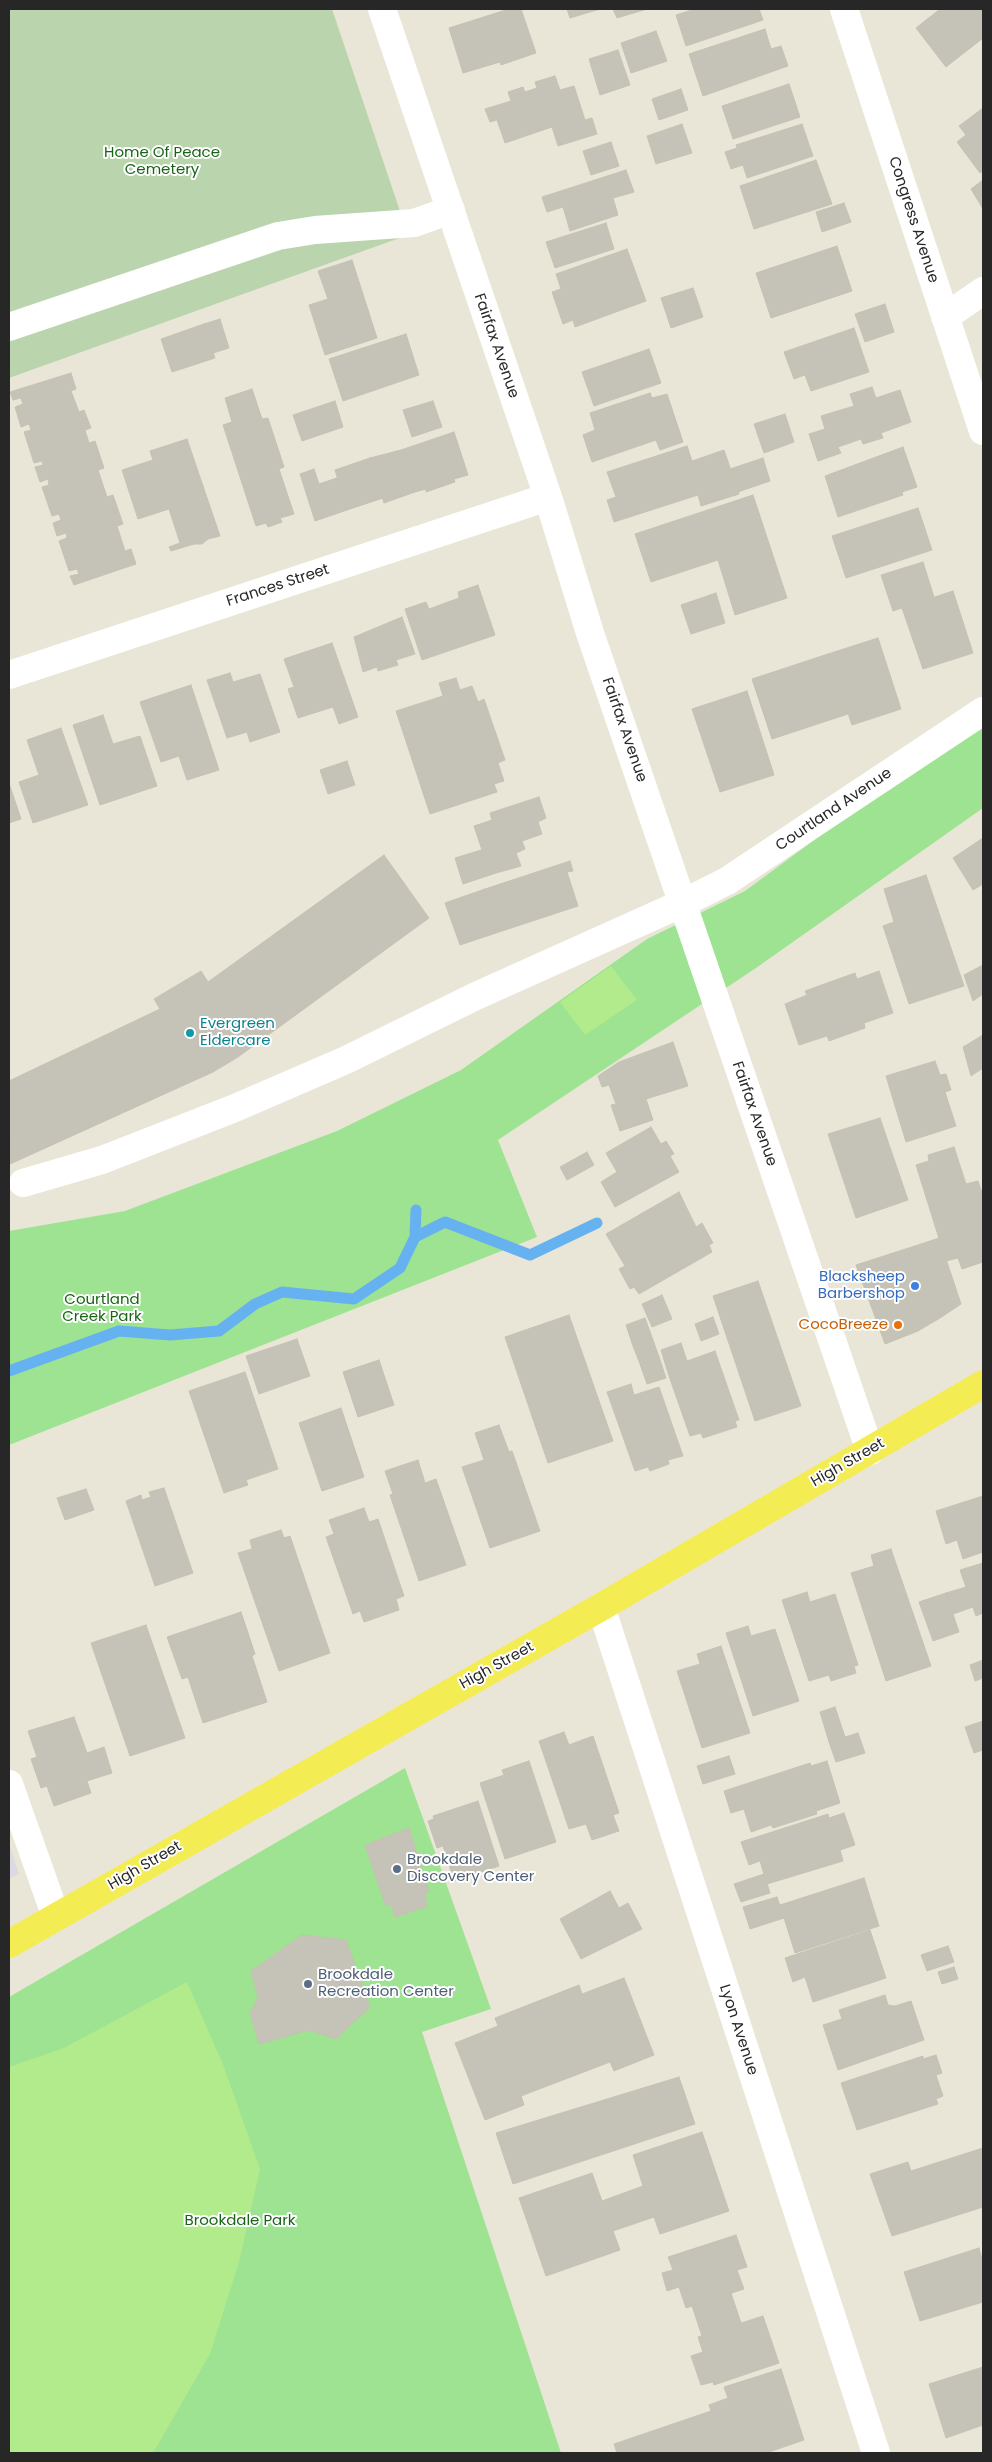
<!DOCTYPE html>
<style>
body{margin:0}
#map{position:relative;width:992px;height:2462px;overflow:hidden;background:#eae6d7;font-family:Poppins,sans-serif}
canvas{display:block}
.frame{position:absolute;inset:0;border:10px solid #272727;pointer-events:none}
</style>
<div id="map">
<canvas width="992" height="2462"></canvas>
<div class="frame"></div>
</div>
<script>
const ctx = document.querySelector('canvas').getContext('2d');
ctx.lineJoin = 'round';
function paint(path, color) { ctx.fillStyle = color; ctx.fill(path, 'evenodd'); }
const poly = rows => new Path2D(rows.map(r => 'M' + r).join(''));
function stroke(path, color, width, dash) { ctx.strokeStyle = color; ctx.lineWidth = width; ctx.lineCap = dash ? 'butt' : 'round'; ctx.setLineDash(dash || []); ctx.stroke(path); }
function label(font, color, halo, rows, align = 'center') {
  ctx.font = font + ' Poppins,sans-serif'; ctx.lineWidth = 4; ctx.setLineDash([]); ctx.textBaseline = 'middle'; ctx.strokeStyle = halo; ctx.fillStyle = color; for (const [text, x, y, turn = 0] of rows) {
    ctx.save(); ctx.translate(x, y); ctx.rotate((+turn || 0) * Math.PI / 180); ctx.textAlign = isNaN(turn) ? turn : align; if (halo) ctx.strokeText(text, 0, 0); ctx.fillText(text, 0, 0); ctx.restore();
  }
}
paint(poly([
 [9,1844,19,1874,9,1879]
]), '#ddd9e2');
paint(poly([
 [983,726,983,808,756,968,498,1140,537,1237,9,1445,9,1231,125,1211,337,1131,461,1070,647,939,745,891,840,821],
 [405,1768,491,2009,422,2032,561,2453,9,2453,9,1997]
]), '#9ee391');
paint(poly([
 [9,9,332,9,408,235,9,378]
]), '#bad5ae');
paint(poly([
 [611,966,637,1000,585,1035,560,1002],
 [187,1982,224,2067,260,2169,239,2262,210,2354,153,2453,9,2453,9,2067,64,2048]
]), '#b2eb8c');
stroke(poly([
 [415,1237,416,1210],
 [9,1371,119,1331,170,1335,219,1331,255,1304,282,1292,354,1299,400,1268,415,1237,445,1222,530,1255,597,1223]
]), '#66b2f1', 11);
const building = poly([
 [509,9,521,9,536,53,501,65,500,62,463,73,449,28,509,9],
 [567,9,600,9,570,18,567,9],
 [613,9,647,9,617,18,613,9],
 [695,9,759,9,763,20,686,46,676,15,695,9],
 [940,9,983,9,983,38,946,67,916,28,940,9],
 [765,29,771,49,781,46,788,66,703,96,689,54,765,29],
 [656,31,667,61,631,73,621,43,656,31],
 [618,50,630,85,600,95,589,59,618,50],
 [555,76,560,90,574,86,585,120,592,118,597,134,558,146,552,127,505,143,497,120,490,122,485,109,511,101,508,92,523,87,525,92,537,88,535,82,555,76],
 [789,84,800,117,733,139,722,106,789,84],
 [681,89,688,110,659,120,652,99,681,89],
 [983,108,983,171,980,173,957,142,966,135,959,126,983,108],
 [682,124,692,153,656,164,647,136,682,124],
 [802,124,813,156,747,178,743,165,731,169,725,152,737,148,736,145,802,124],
 [611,142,619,166,591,175,583,151,611,142],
 [816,160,832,204,754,229,740,186,816,160],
 [626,170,634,192,613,198,618,215,570,231,563,207,547,212,542,197,626,170],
 [983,180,983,209,971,189,983,180],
 [844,203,851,222,822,232,816,212,844,203],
 [606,223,614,249,555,268,546,242,606,223],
 [837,246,852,291,771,318,756,273,837,246],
 [627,249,646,301,575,327,573,320,563,324,552,292,561,289,556,274,627,249],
 [352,260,377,338,325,355,309,305,328,299,318,271,352,260],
 [693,288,703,317,671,328,661,298,693,288],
 [885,304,894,332,865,342,855,314,885,304],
 [220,319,229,348,213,353,204,324,220,319],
 [204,324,215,358,172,372,161,339,204,324],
 [854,328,869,372,811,391,805,375,794,379,784,352,854,328],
 [406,334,419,375,343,401,329,359,406,334],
 [649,349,661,383,594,406,582,372,649,349],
 [71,373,76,389,71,391,79,412,84,410,91,428,85,430,89,443,95,441,104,468,98,470,107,497,113,495,123,524,117,526,125,551,131,549,136,564,74,585,70,576,79,574,77,569,69,571,59,541,67,538,66,533,57,536,53,523,61,520,59,514,52,516,42,487,49,485,48,479,40,482,35,467,43,465,42,461,34,463,24,432,31,430,29,424,21,427,15,407,23,404,21,398,13,400,10,392,71,373],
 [872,387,876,398,900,390,911,422,881,433,883,438,863,444,861,439,838,447,841,453,818,461,809,434,825,429,821,416,854,406,850,394,872,387],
 [252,389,262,419,268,418,284,467,279,469,294,514,280,518,282,522,268,527,266,523,256,526,223,425,232,422,225,398,252,389],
 [650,393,652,398,667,394,683,442,660,450,656,440,592,462,583,435,595,430,590,413,650,393],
 [335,401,343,427,302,441,293,415,335,401],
 [433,401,442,427,412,437,403,410,433,401],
 [785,414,794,442,764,453,754,424,785,414],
 [454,432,468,475,454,479,455,482,426,492,426,489,415,492,401,450,454,432],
 [187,439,220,536,208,539,202,544,194,544,171,551,169,547,180,543,169,509,138,519,122,470,153,460,150,451,187,439],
 [687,446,692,461,724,450,739,494,701,506,698,495,614,522,607,500,616,497,607,472,687,446],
 [903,447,917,487,902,492,903,495,838,517,825,476,903,447],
 [401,450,415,492,384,503,370,458,401,450],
 [370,458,383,498,347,510,335,470,370,458],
 [763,458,770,481,738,492,730,469,763,458],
 [314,469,319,484,337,478,347,510,315,521,300,474,314,469],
 [753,495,787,598,735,615,718,560,651,582,635,534,753,495],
 [918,508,932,550,846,578,832,536,918,508],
 [923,562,934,597,893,611,881,575,923,562],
 [478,585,495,635,422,660,405,609,426,602,429,609,459,598,458,592,478,585],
 [953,591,973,653,923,669,902,608,953,591],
 [716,593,725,623,691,634,681,605,716,593],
 [402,617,415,654,396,660,398,665,378,671,377,667,363,672,354,637,402,617],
 [878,638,901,709,852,725,828,654,878,638],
 [332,643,358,717,339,724,333,707,298,718,288,689,294,687,284,659,332,643],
 [828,654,848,714,772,739,752,679,828,654],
 [230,673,233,682,260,674,280,732,250,742,247,732,227,738,207,680,230,673],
 [456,678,460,690,472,686,478,702,484,699,505,760,498,763,504,781,494,784,497,792,430,814,396,711,443,696,439,683,456,678],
 [191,685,219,770,187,780,179,756,161,762,140,702,191,685],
 [747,691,774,775,720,792,692,709,747,691],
 [103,715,113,744,140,736,157,786,100,805,73,725,103,715],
 [61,728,88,805,33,823,19,782,39,775,27,740,61,728],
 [347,761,355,785,328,794,320,770,347,761],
 [9,783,21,819,9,823,9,783],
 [539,797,546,818,538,822,542,834,522,841,525,849,516,853,521,866,496,873,488,848,482,850,474,826,492,820,490,813,539,797],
 [983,838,983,884,973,890,953,858,983,838],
 [488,848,496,873,463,884,455,858,488,848],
 [384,855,429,918,238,1057,213,1072,10,1164,9,1081,160,1009,154,999,201,971,208,982,384,855],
 [570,861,573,871,567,872,578,906,499,932,485,889,570,861],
 [926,875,964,986,909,1004,883,926,894,922,884,889,926,875],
 [485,889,499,932,460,945,445,903,485,889],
 [983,965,983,994,973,1001,964,975,983,965],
 [879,971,893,1013,864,1023,865,1028,829,1041,827,1036,799,1045,785,1004,807,995,805,991,855,973,857,979,879,971],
 [983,1035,983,1068,971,1076,963,1047,983,1035],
 [673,1042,688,1086,646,1099,653,1120,620,1131,611,1105,616,1104,609,1085,602,1087,598,1076,619,1062,673,1042],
 [935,1061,940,1075,946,1074,951,1090,945,1092,956,1126,906,1142,886,1076,935,1061],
 [880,1118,908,1200,856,1218,828,1134,880,1118],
 [651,1127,661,1144,666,1141,674,1154,670,1156,679,1172,615,1207,601,1182,617,1172,606,1153,651,1127],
 [954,1147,966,1184,978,1181,983,1196,983,1262,962,1269,958,1258,946,1261,916,1165,929,1161,928,1155,954,1147],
 [587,1152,594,1165,567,1180,560,1167,587,1152],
 [679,1192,696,1227,702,1223,713,1243,709,1245,712,1252,639,1294,634,1287,630,1289,619,1269,625,1266,606,1234,679,1192],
 [939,1238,961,1304,940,1318,915,1246,939,1238],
 [915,1246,940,1318,918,1331,890,1254,915,1246],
 [890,1254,918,1331,885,1344,856,1265,890,1254],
 [758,1281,801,1406,755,1421,713,1296,758,1281],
 [662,1295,672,1319,652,1327,642,1304,662,1295],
 [569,1315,613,1441,548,1463,505,1337,569,1315],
 [713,1317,719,1334,701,1341,695,1324,713,1317],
 [645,1318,653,1340,633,1346,626,1325,645,1318],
 [297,1339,310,1376,259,1394,246,1356,297,1339],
 [653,1340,659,1357,640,1364,633,1346,653,1340],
 [681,1343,687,1361,676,1365,678,1369,668,1373,661,1350,681,1343],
 [715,1351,739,1420,735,1421,737,1427,703,1438,701,1433,690,1436,668,1373,678,1369,676,1365,715,1351],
 [659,1357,666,1378,647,1384,640,1364,659,1357],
 [379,1360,394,1405,358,1417,343,1372,379,1360],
 [245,1372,278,1469,246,1480,248,1485,224,1493,189,1391,245,1372],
 [631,1384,634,1395,659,1387,683,1456,668,1460,669,1464,650,1471,648,1467,635,1471,607,1392,631,1384],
 [341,1408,364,1477,322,1491,299,1423,341,1408],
 [499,1425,509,1452,512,1451,540,1531,490,1548,462,1467,484,1460,475,1433,499,1425],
 [418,1460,425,1483,436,1479,466,1565,419,1581,390,1495,393,1494,385,1471,418,1460],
 [164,1488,193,1573,155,1586,126,1501,141,1495,142,1500,151,1497,149,1492,164,1488],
 [86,1489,94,1510,65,1520,57,1498,86,1489],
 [983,1496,983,1552,963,1559,957,1540,946,1544,936,1511,983,1496],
 [364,1508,369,1522,378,1519,404,1596,396,1599,399,1610,364,1622,360,1611,353,1614,326,1537,334,1534,329,1520,364,1508],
 [281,1530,284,1538,290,1536,330,1653,279,1671,238,1553,252,1549,250,1540,281,1530],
 [891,1549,931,1666,886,1681,851,1573,874,1566,871,1555,891,1549],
 [983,1563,983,1613,976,1616,960,1570,983,1563],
 [966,1587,973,1607,953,1614,946,1593,966,1587],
 [807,1592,810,1602,835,1594,858,1665,854,1666,856,1673,831,1681,829,1675,809,1681,782,1600,807,1592],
 [946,1593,959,1632,933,1641,919,1602,946,1593],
 [241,1612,255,1654,252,1656,267,1702,203,1723,188,1677,182,1679,167,1637,241,1612],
 [146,1625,185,1738,130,1756,91,1643,146,1625],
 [748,1626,751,1636,775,1629,799,1701,753,1716,726,1633,748,1626],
 [721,1646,750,1733,702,1748,677,1671,700,1664,697,1654,721,1646],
 [983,1660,983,1678,975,1681,970,1665,983,1660],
 [835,1707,845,1737,829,1742,820,1712,835,1707],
 [74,1717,87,1753,104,1747,112,1773,87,1781,91,1793,54,1806,47,1786,41,1788,31,1759,37,1757,28,1731,74,1717],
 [983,1721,983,1750,974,1753,965,1727,983,1721],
 [564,1732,569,1745,593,1736,619,1813,613,1815,619,1831,592,1840,586,1824,569,1829,539,1741,564,1732],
 [858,1733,865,1753,836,1762,829,1742,858,1733],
 [729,1756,735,1774,703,1784,697,1766,729,1756],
 [529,1761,556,1842,505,1859,480,1783,504,1775,502,1770,529,1761],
 [827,1761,840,1803,816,1811,817,1814,773,1828,771,1825,751,1832,744,1809,731,1813,724,1791,810,1763,811,1766,827,1761],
 [478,1801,499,1866,454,1881,443,1846,437,1848,428,1821,434,1819,433,1816,478,1801],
 [844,1813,855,1845,840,1850,843,1861,767,1884,760,1861,749,1865,741,1842,828,1814,829,1818,844,1813],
 [409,1828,429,1892,424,1894,428,1906,395,1917,391,1904,386,1906,365,1845,409,1828],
 [764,1874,770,1893,741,1902,734,1884,764,1874],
 [864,1878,879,1926,795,1953,780,1905,864,1878],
 [610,1891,619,1908,628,1903,642,1929,581,1959,560,1919,610,1891],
 [777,1897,784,1918,750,1929,743,1907,777,1897],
 [870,1930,886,1978,813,2002,805,1977,793,1982,785,1958,870,1930],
 [302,1935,346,1940,370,2007,336,2039,308,2030,259,2044,250,2013,258,1997,251,1971,302,1935],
 [948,1946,954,1962,927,1971,921,1955,948,1946],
 [954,1967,958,1979,942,1984,938,1972,954,1967],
 [624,1978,654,2055,614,2071,610,2062,521,2096,524,2105,485,2120,455,2043,498,2026,495,2018,579,1985,582,1994,624,1978],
 [885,1995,888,2005,895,2006,911,2001,924,2040,838,2070,823,2025,842,2019,839,2010,885,1995],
 [936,2055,942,2073,936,2075,943,2096,936,2099,938,2104,857,2130,841,2083,923,2056,923,2059,936,2055],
 [679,2077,695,2124,513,2184,496,2133,679,2077],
 [702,2132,729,2211,660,2234,654,2217,613,2231,620,2250,546,2276,519,2198,592,2173,602,2201,643,2186,633,2155,702,2132],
 [983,2148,983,2207,892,2236,870,2174,908,2162,911,2171,983,2148],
 [736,2235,747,2267,737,2270,744,2289,686,2308,679,2287,667,2291,662,2273,673,2270,668,2257,736,2235],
 [979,2248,983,2263,983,2302,920,2321,904,2272,979,2248],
 [731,2293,741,2323,702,2336,692,2306,731,2293],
 [763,2316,779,2363,714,2385,713,2382,701,2385,691,2356,703,2352,698,2337,763,2316],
 [983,2367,983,2425,946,2438,929,2384,983,2367],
 [781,2369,804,2440,766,2453,617,2453,614,2444,711,2411,709,2405,728,2398,724,2387,781,2369]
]);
paint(building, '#c5c2b7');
stroke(building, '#c5c2b2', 1);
stroke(poly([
 [382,9,548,497,590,633,870,1451],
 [844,9,983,431],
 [945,317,983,291],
 [9,327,278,236,315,230,414,223,451,210],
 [9,675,548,497],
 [23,1183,102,1160,235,1108,346,1060,476,996,683,903,727,881,983,711],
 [601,1607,876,2453],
 [9,1784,56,1917]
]), '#fff', 28);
stroke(poly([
 [9,1944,601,1607,983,1384]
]), '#f4ec53', 28);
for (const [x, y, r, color] of [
 [190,1033,5,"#0f9aa8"],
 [915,1286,5,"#3f7fe0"],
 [898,1325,5,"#e8710a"],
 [397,1869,5,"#5c6f8a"],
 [308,1984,5,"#5c6f8a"]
]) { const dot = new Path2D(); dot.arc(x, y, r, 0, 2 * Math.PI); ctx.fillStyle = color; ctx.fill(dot); stroke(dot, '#fff', 2); }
label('15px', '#196417', '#fff', [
 ["Home Of Peace",162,153],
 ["Cemetery",162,170],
 ["Courtland",102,1300],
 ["Creek Park",102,1317],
 ["Brookdale Park",240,2221]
]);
label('15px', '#272727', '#fff', [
 ["Congress Avenue",913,220,72],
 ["Fairfax Avenue",496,346,71],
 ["Frances Street",278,586,-18],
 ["Fairfax Avenue",624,730,71],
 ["Courtland Avenue",834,810,-34],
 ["Fairfax Avenue",754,1114,71],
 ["High Street",848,1463,-30],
 ["High Street",497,1666,-29],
 ["High Street",145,1866,-30],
 ["Lyon Avenue",738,2030,72]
]);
label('15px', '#0d838f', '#fff', [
 ["Evergreen",200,1024],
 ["Eldercare",200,1041]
], 'left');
label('15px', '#366cbe', '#fff', [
 ["Blacksheep",905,1277],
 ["Barbershop",905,1294]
], 'right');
label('15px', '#c56008', '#fff', [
 ["CocoBreeze",888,1325]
], 'right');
label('15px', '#4e5e75', '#fff', [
 ["Brookdale",407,1860],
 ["Discovery Center",407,1877],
 ["Brookdale",318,1975],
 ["Recreation Center",318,1992]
], 'left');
</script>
